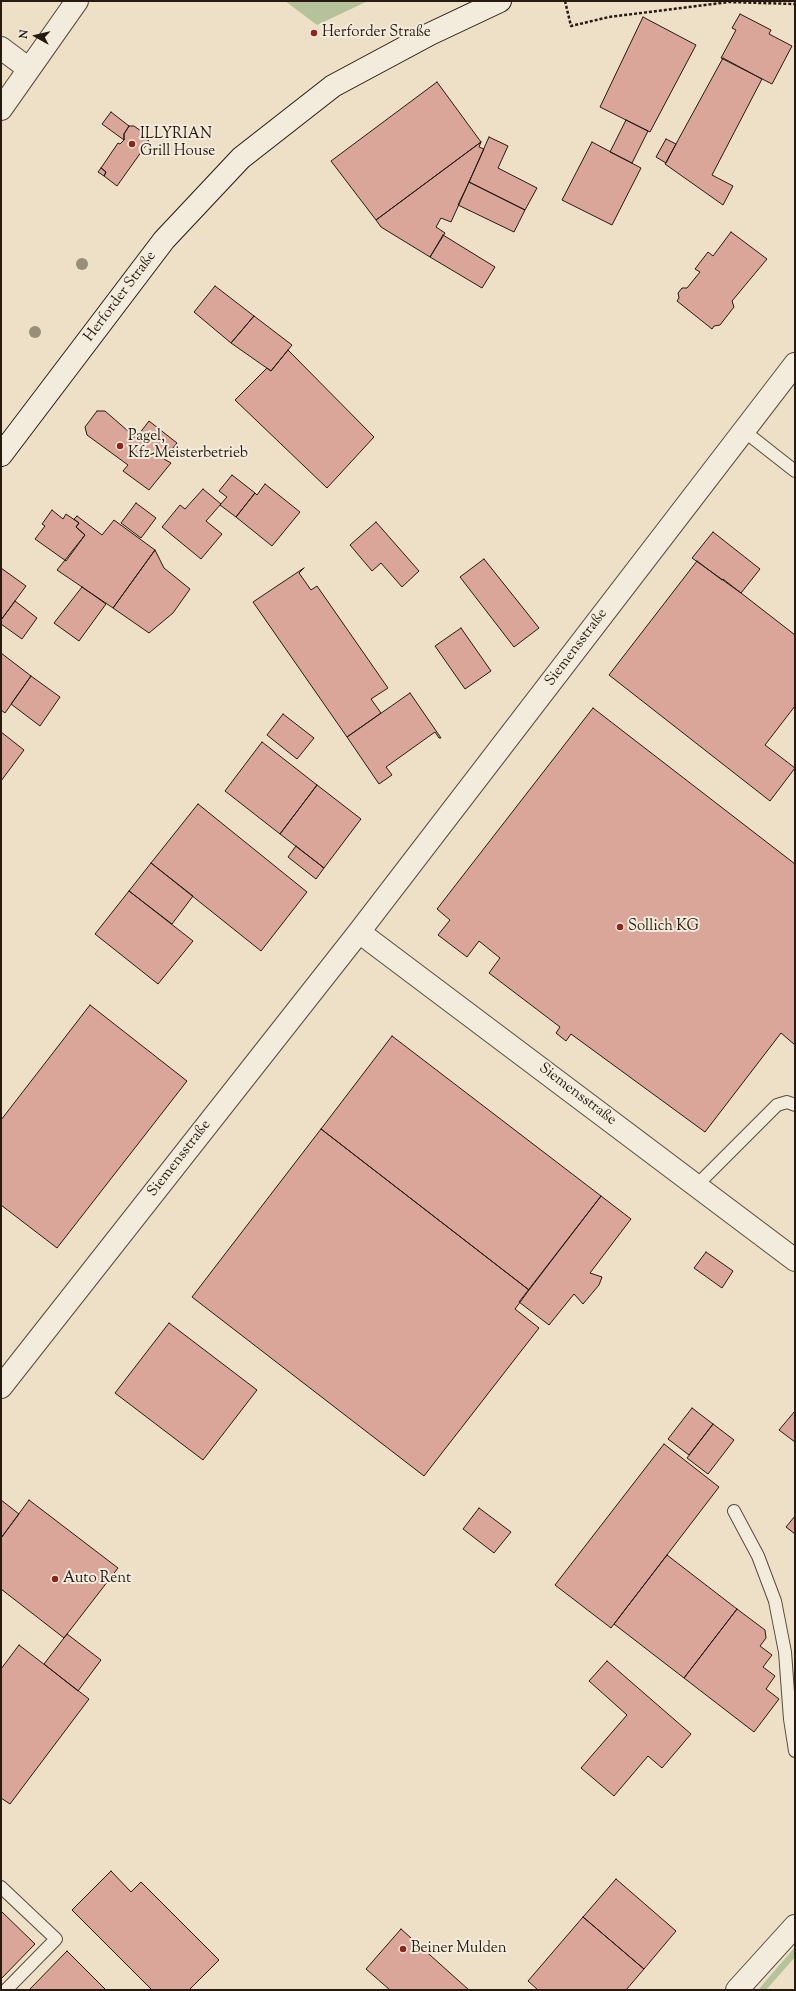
<!DOCTYPE html>
<meta charset="utf-8">
<style>
body{margin:0}
#map{position:relative;width:796px;height:1991px;overflow:hidden;background:#ede0c7;font-family:"Sorts Mill Goudy",serif}
canvas{display:block}
.frame{position:absolute;inset:0;border:2px solid #271a10;pointer-events:none}
.north{position:absolute;left:16px;top:16px;width:40px;height:40px;-webkit-text-stroke:3px #f3ebdb;paint-order:stroke;rotate:278deg;font-size:11px;font-weight:700;line-height:16px;text-align:center;color:#271a10}
.north::after{content:'';display:block;margin:auto;width:14px;height:18px;background:#271a10;clip-path:polygon(50% 0,100% 100%,50% 72%,0 100%)}
</style>
<div id="map">
<canvas width="796" height="1991"></canvas>
<div class="frame"></div>
<div class="north">N</div>
</div>
<script>
const ctx = document.querySelector('canvas').getContext('2d');
ctx.lineJoin = 'round';
function paint(path, color) { ctx.fillStyle = color; ctx.fill(path, 'evenodd'); }
const poly = rows => new Path2D(rows.map(r => 'M' + r).join(''));
function stroke(path, color, width, dash) { ctx.strokeStyle = color; ctx.lineWidth = width; ctx.lineCap = dash ? 'butt' : 'round'; ctx.setLineDash(dash || []); ctx.stroke(path); }
function label(font, color, halo, rows, align = 'center') {
  ctx.font = font + ' "Sorts Mill Goudy",serif'; ctx.lineWidth = 4; ctx.setLineDash([]); ctx.textBaseline = 'middle'; ctx.strokeStyle = halo; ctx.fillStyle = color; for (const [text, x, y, turn = 0] of rows) {
    ctx.save(); ctx.translate(x, y); ctx.rotate((+turn || 0) * Math.PI / 180); ctx.textAlign = isNaN(turn) ? turn : align; if (halo) ctx.strokeText(text, 0, 0); ctx.fillText(text, 0, 0); ctx.restore();
  }
}
paint(poly([
 [285,1,368,1,317,25],
 [795,1947,795,1957,766,1990,758,1990]
]), '#b4c399');
const building = poly([
 [740,14,771,30,769,34,792,46,772,84,721,58,736,30,732,28,740,14],
 [643,17,696,45,650,132,600,107,643,17],
 [723,58,762,79,712,175,733,186,723,205,665,164,723,58],
 [437,82,481,142,376,220,331,161,437,82],
 [111,112,129,126,124,134,124,140,102,124,111,112],
 [626,120,648,131,632,163,610,152,626,120],
 [129,126,134,126,141,131,142,136,149,141,117,186,104,176,106,172,101,168,118,143,120,144,124,140,124,134,129,126],
 [489,137,508,146,498,168,537,188,525,210,469,182,489,137],
 [666,139,676,144,666,163,656,157,666,139],
 [481,142,479,147,484,149,451,222,441,218,436,227,445,233,430,257,381,227,376,220,481,142],
 [592,142,641,168,612,225,562,200,592,142],
 [101,168,106,172,104,176,98,172,101,168],
 [469,182,525,210,514,232,458,205,469,182],
 [731,232,767,259,732,301,734,307,720,325,714,326,712,329,677,301,679,298,678,293,682,288,687,288,700,272,695,269,708,252,713,256,731,232],
 [443,235,495,267,482,288,430,257,443,235],
 [215,286,254,316,231,343,194,312,215,286],
 [254,316,292,345,271,371,231,343,254,316],
 [288,350,374,437,327,488,235,400,267,368,271,371,288,350],
 [97,411,105,411,136,438,149,421,177,443,164,459,171,463,149,490,123,471,128,465,87,435,85,427,97,411],
 [232,475,255,493,236,517,220,505,227,497,219,491,232,475],
 [265,484,300,512,272,546,236,517,255,493,257,495,265,484],
 [203,489,221,504,206,521,222,534,201,559,162,527,180,505,185,509,203,489],
 [136,503,156,518,141,538,121,523,136,503],
 [52,510,63,519,66,514,79,523,76,527,85,535,66,561,35,539,45,526,42,524,52,510],
 [77,516,102,535,114,520,155,550,113,608,57,570,85,535,76,527,79,523,74,519,77,516],
 [376,522,419,571,402,587,381,563,372,571,350,545,376,522],
 [713,532,760,569,741,593,692,558,713,532],
 [155,550,164,568,190,589,173,613,149,633,113,608,155,550],
 [484,559,539,628,514,647,460,577,484,559],
 [697,561,722,580,723,579,795,635,795,706,765,745,795,768,770,801,609,675,697,561],
 [1,568,26,586,1,620,1,568],
 [304,568,299,573,311,590,317,586,388,688,371,699,381,713,347,737,253,602,304,568],
 [82,587,106,604,79,641,54,623,82,587],
 [15,601,37,618,22,639,1,624,1,620,15,601],
 [461,628,491,671,465,689,435,646,461,628],
 [1,653,31,676,5,713,1,710,1,653],
 [31,676,60,697,40,726,11,704,31,676],
 [410,693,441,738,439,738,435,732,386,767,392,775,379,784,347,737,410,693],
 [593,708,795,864,795,1045,781,1033,705,1132,571,1034,566,1041,556,1033,560,1027,489,973,500,958,479,941,467,957,438,935,450,920,437,909,593,708],
 [283,714,314,738,297,759,267,735,283,714],
 [1,732,24,750,1,781,1,732],
 [262,742,317,785,280,834,225,791,262,742],
 [317,785,361,819,324,868,280,834,317,785],
 [198,804,307,892,261,951,151,863,198,804],
 [296,846,324,868,316,879,288,857,296,846],
 [151,863,193,896,172,924,129,891,151,863],
 [129,891,193,941,158,984,95,934,129,891],
 [90,1005,187,1081,57,1248,1,1205,1,1120,90,1005],
 [392,1036,601,1196,529,1290,321,1129,392,1036],
 [321,1129,529,1290,515,1309,539,1328,424,1476,192,1297,321,1129],
 [601,1196,631,1219,590,1273,602,1277,599,1285,583,1304,574,1294,549,1325,519,1302,601,1196],
 [706,1252,733,1271,722,1288,694,1268,706,1252],
 [169,1323,257,1390,203,1460,115,1393,169,1323],
 [692,1408,713,1424,689,1455,668,1439,692,1408],
 [795,1411,795,1442,779,1430,795,1411],
 [713,1424,734,1440,708,1474,687,1458,713,1424],
 [664,1444,719,1487,611,1628,555,1585,664,1444],
 [1,1500,19,1514,1,1538,1,1500],
 [29,1500,118,1568,64,1638,1,1589,1,1538,29,1500],
 [479,1508,511,1532,494,1553,463,1529,479,1508],
 [795,1516,795,1534,786,1527,795,1516],
 [667,1555,737,1609,684,1678,614,1624,667,1555],
 [737,1609,765,1630,766,1638,760,1646,772,1655,763,1667,775,1676,766,1689,779,1699,754,1732,684,1678,737,1609],
 [67,1634,101,1660,78,1691,44,1664,67,1634],
 [19,1645,89,1699,10,1804,1,1798,1,1669,19,1645],
 [607,1661,691,1734,662,1768,648,1756,614,1796,581,1768,627,1715,589,1681,607,1661],
 [111,1871,131,1892,141,1882,219,1960,189,1990,152,1990,72,1910,111,1871],
 [616,1879,676,1931,644,1969,583,1917,616,1879],
 [1,1911,35,1944,1,1979,1,1911],
 [583,1917,644,1969,626,1990,538,1990,528,1981,583,1917],
 [401,1929,469,1990,390,1990,366,1969,401,1929],
 [67,1951,106,1990,29,1990,67,1951]
]);
paint(building, '#d9a699');
stroke(building, '#271a10', 1);
const service = poly([
 [744,431,795,471],
 [697,1185,777,1105,787,1102,795,1105],
 [734,1511,758,1556,775,1601,785,1652,790,1719,795,1751],
 [1,1887,56,1939,6,1990]
]);
const minor = poly([
 [1,48,29,69],
 [1,109,77,1],
 [359,932,795,1260],
 [1,1387,359,932,795,364],
 [737,1990,795,1926]
]);
const secondary = poly([
 [1,455,164,240,241,158,333,86,430,34,500,1]
]);
stroke(service, '#584c3e', 14);
stroke(minor, '#584c3e', 24);
stroke(secondary, '#271a10', 24);
stroke(poly([
 [565,1,571,26,609,17,729,2,795,4]
]), '#271a10', 2.5, [3, 2]);
stroke(service, '#f3ebdb', 12);
stroke(minor, '#f3ebdb', 22);
stroke(secondary, '#f3ebdb', 22);
ctx.fillStyle = '#978f79';
for (const [x, y] of [
 [82,264],
 [35,332]
]) { ctx.beginPath(); ctx.arc(x, y, 6, 0, 2 * Math.PI); ctx.fill(); }
for (const [x, y, r, color] of [
 [314,33,4,"#8f2418"],
 [132,144,4,"#8f2418"],
 [120,446,4,"#8f2418"],
 [620,927,4,"#8f2418"],
 [55,1579,4,"#8f2418"],
 [403,1949,4,"#8f2418"]
]) { const dot = new Path2D(); dot.arc(x, y, r, 0, 2 * Math.PI); ctx.fillStyle = color; ctx.fill(dot); stroke(dot, '#f3ebdb', 1.5); }
label('15px', '#271a10', '#f3ebdb', [
 ["Herforder Straße",322,33],
 ["ILLYRIAN",140,135],
 ["Grill House",140,152],
 ["Pagel,",128,437],
 ["Kfz-Meisterbetrieb",128,454],
 ["Sollich KG",628,927],
 ["Auto Rent",63,1579],
 ["Beiner Mulden",411,1949]
], 'left');
label('15px', '#271a10', '#f3ebdb', [
 ["Herforder Straße",121,297,-53],
 ["Siemensstraße",577,648,-53],
 ["Siemensstraße",577,1095,37],
 ["Siemensstraße",180,1159,-52]
]);
</script>
